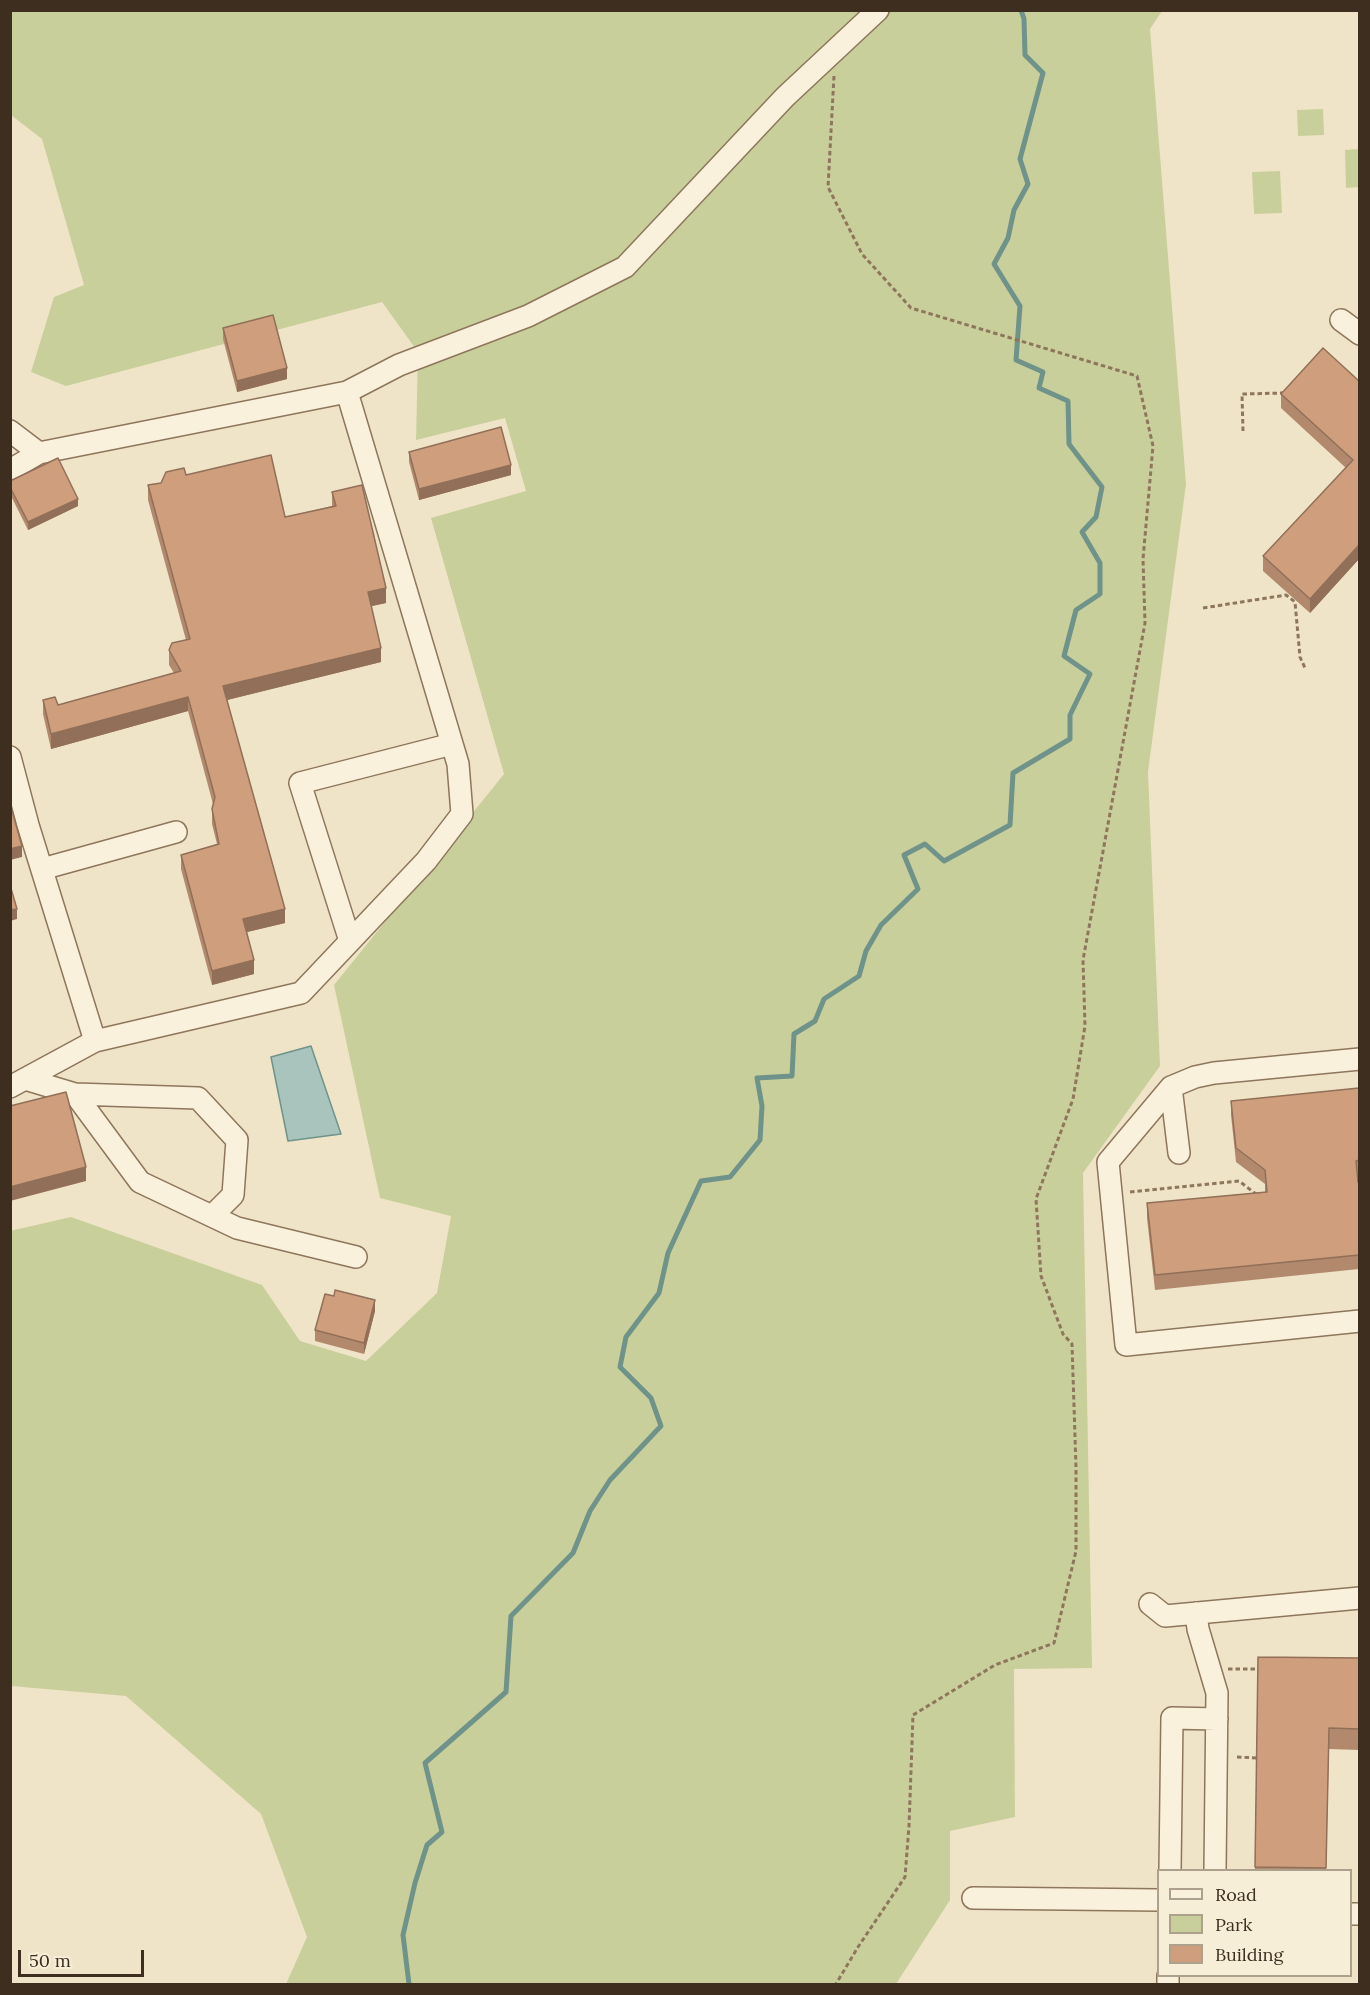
<!DOCTYPE html>
<style>
body{margin:0}
#map{position:relative;width:1370px;height:1995px;overflow:hidden;background:#f0e4c8;font-family:Lora,serif}
canvas{display:block}
.frame{position:absolute;inset:0;border:12px solid #3d2e20;pointer-events:none}
.legend{position:absolute;left:1157px;top:1869px;width:195px;height:108px;box-sizing:border-box;background:#f7eed8;border:2px solid #ada18e;margin:0;padding:8px 10px;list-style:none;font-size:18px;color:#3d2e20}
.legend li{display:flex;align-items:center;gap:12px;height:30px}
.legend b{width:30px;border:2px solid #ada18e}
.scale{position:absolute;left:18px;top:1950px;width:126px;height:27px;box-sizing:border-box;border:3px solid #3d2e20;border-top:0;padding-left:8px;font-size:18px;line-height:21px;white-space:nowrap;color:#3d2e20;-webkit-text-stroke:4px #f7eed8;paint-order:stroke}
</style>
<div id="map">
<canvas width="1370" height="1995"></canvas>
<div class="frame"></div>
<ul class="legend">
<li><b style="height:8px;background:#faf1dc"></b>Road</li>
<li><b style="height:16px;background:#c9cf9b"></b>Park</li>
<li><b style="height:16px;background:#cf9f7d"></b>Building</li>
</ul>
<div class="scale">50 m</div>
</div>
<script>
const ctx = document.querySelector('canvas').getContext('2d');
ctx.lineJoin = 'round';
function paint(path, color) { ctx.fillStyle = color; ctx.fill(path, 'evenodd'); }
const poly = rows => new Path2D(rows.map(r => 'M' + r).join(''));
function stroke(path, color, width, dash) { ctx.strokeStyle = color; ctx.lineWidth = width; ctx.lineCap = dash ? 'butt' : 'round'; ctx.setLineDash(dash || []); ctx.stroke(path); }
paint(poly([
 [11,11,1162,11,1150,29,1186,484,1148,772,1160,1066,1083,1173,1092,1668,1014,1669,1015,1817,950,1831,950,1900,896,1984,286,1984,307,1937,261,1814,126,1696,11,1686,10,1231,71,1217,262,1285,300,1341,366,1361,437,1293,451,1216,380,1198,334,985,504,774,431,518,526,491,505,418,416,440,418,352,382,302,66,386,31,372,54,297,84,285,42,139,11,115],
 [1323,109,1324,135,1298,136,1297,110],
 [1359,149,1359,187,1346,188,1345,150],
 [1280,171,1282,213,1254,214,1252,172]
]), '#c9cf9b');
const water = poly([
 [311,1046,341,1134,288,1141,271,1057,311,1046]
]);
paint(water, '#a9c4bc');
stroke(water, '#6f938a', 1.5);
stroke(poly([
 [409,1984,403,1935,415,1883,427,1845,442,1832,425,1763,506,1692,511,1616,573,1553,590,1511,610,1480,661,1426,651,1398,620,1367,626,1337,659,1293,668,1253,701,1181,730,1177,760,1140,762,1106,757,1078,792,1076,794,1034,815,1021,824,999,859,976,866,951,881,925,918,889,904,855,925,844,944,861,1010,825,1013,773,1070,739,1070,715,1090,674,1064,656,1076,610,1100,594,1100,563,1082,532,1096,517,1102,487,1069,444,1068,401,1039,388,1043,372,1016,360,1020,306,994,264,1008,238,1014,210,1028,184,1020,159,1043,73,1025,55,1024,19,1021,10]
]), '#6f938a', 5);
const minor = poly([
 [1341,320,1360,334],
 [347,392,399,365,528,316,625,267,785,97,878,10],
 [10,431,39,453],
 [10,470,39,453,347,392,458,764,462,814,426,861,301,993,95,1041,10,1087],
 [10,757,28,825,95,1041],
 [42,869,176,832],
 [350,941,300,783,452,744],
 [1360,1059,1214,1073,1195,1077,1171,1087,1108,1162,1126,1345,1360,1321],
 [25,1079,75,1094,140,1182,237,1228,356,1257],
 [1171,1087,1179,1153],
 [75,1094,198,1098,237,1140,233,1195,212,1216],
 [1150,1604,1165,1616,1360,1598],
 [1196,1613,1198,1629,1217,1693,1215,1870],
 [1170,1870,1172,1718,1217,1719],
 [973,1898,1158,1900],
 [1350,1914,1360,1914],
 [1168,1984,1168,1976]
]);
stroke(minor, '#8d765c', 24);
stroke(poly([
 [834,76,828,187,862,254,911,308,1137,376,1153,446,1143,559,1145,623,1083,960,1085,1026,1073,1099,1036,1199,1041,1276,1063,1334,1072,1344,1076,1468,1076,1551,1054,1643,995,1665,913,1715,909,1826,905,1877,858,1947,836,1984],
 [1243,431,1242,394,1285,393],
 [1203,608,1286,595,1295,602,1300,657,1305,668],
 [1130,1192,1239,1181,1256,1194],
 [1228,1669,1260,1669],
 [1237,1757,1257,1758]
]), '#8d765c', 3, [4.5, 3]);
stroke(minor, '#faf1dc', 21);
paint(poly([
 [223,328,287,379,237,392,223,339],
 [1359,381,1359,559,1310,613,1263,571,1263,556,1346,468,1281,408,1281,394],
 [409,452,511,475,419,500,409,462],
 [186,475,285,517,332,506,332,492,386,603,371,606,381,662,227,700,285,923,247,932,254,974,212,985,181,869,181,855,217,844,212,824,212,809,213,804,188,711,51,749,43,714,43,700,58,705,174,673,169,665,169,650,186,640,148,500,148,485,161,483],
 [10,481,78,506,28,530,10,494],
 [1359,1088,1359,1175,1357,1175,1358,1182,1359,1184,1359,1269,1155,1290,1147,1218,1147,1203,1265,1192,1265,1184,1236,1162,1231,1115,1231,1101],
 [334,1296,375,1311,364,1354,315,1341,315,1330],
 [1258,1657,1359,1658,1359,1750,1329,1749,1326,1870,1255,1870]
]), '#b2896c');
paint(poly([
 [287,368,287,379,237,392,237,381],
 [511,465,511,475,419,500,419,489],
 [78,499,78,506,28,530,28,522],
 [1359,545,1359,559,1310,613,1310,599],
 [386,588,386,603,368,607,368,592],
 [381,648,381,662,223,701,223,686],
 [188,697,188,711,51,749,51,734],
 [22,846,22,857,10,860,10,849],
 [17,909,17,919,10,921,10,910],
 [285,909,285,923,243,933,243,919],
 [254,960,254,974,212,985,212,971],
 [86,1167,86,1181,10,1201,10,1187],
 [375,1300,375,1311,364,1354,364,1343]
]), '#916f58');
const building = poly([
 [273,315,287,368,237,381,223,328,273,315],
 [1323,348,1359,381,1359,545,1310,599,1263,556,1353,460,1281,394,1323,348],
 [501,427,511,465,419,489,409,452,501,427],
 [271,455,285,517,336,506,332,492,362,485,386,588,368,592,381,648,223,686,285,909,243,919,254,960,212,971,181,855,219,844,212,809,215,797,188,697,51,734,43,700,55,697,58,705,181,671,169,650,172,643,190,639,148,485,161,483,166,472,184,468,186,475,271,455],
 [58,458,78,499,28,522,10,487,10,481,58,458],
 [10,807,11,807,22,846,10,849,10,807],
 [10,885,17,909,10,910,10,885],
 [1359,1088,1359,1160,1356,1161,1358,1182,1359,1184,1359,1255,1155,1275,1147,1203,1267,1192,1265,1170,1236,1148,1231,1101,1359,1088],
 [66,1092,86,1167,10,1187,10,1106,66,1092],
 [335,1290,375,1300,364,1343,315,1330,325,1294,334,1296,335,1290],
 [1258,1657,1359,1658,1359,1729,1329,1728,1326,1868,1255,1867,1258,1657]
]);
paint(building, '#cf9f7d');
stroke(building, '#916f58', 1.5);
</script>
